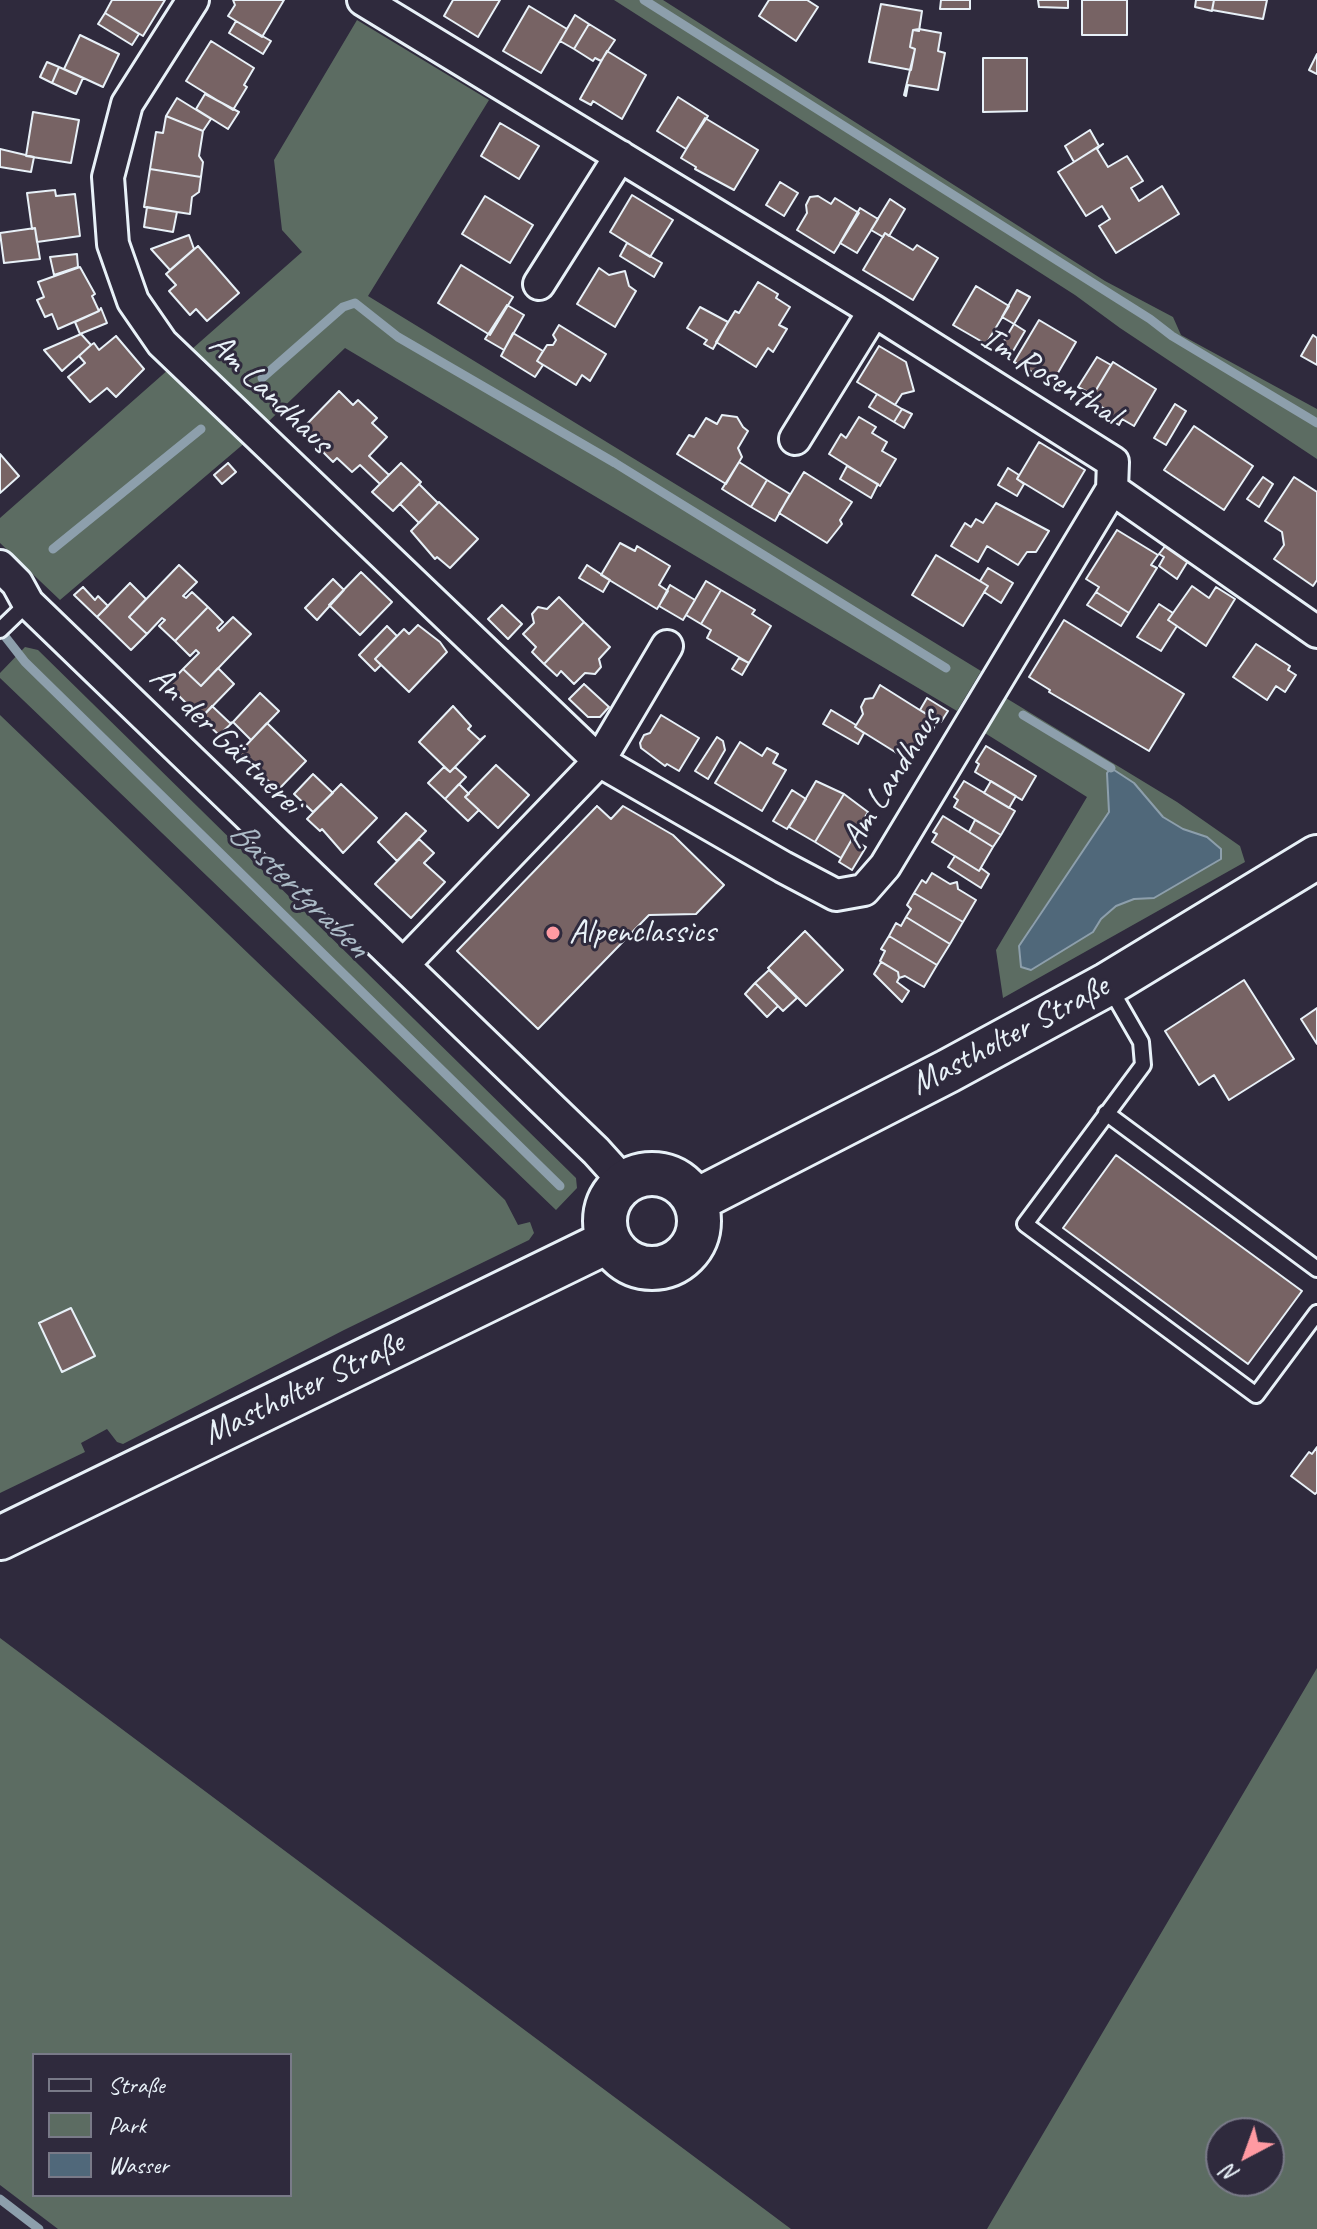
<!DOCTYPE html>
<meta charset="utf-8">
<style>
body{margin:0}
#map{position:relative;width:1317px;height:2229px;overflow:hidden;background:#2f2a3d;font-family:Caveat,sans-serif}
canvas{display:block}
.legend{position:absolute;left:32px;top:2053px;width:260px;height:144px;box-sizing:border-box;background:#2f2a3d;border:2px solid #797a88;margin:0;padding:10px 14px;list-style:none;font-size:24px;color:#e8f1f8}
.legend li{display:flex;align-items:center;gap:16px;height:40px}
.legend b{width:40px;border:2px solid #797a88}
.north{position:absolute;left:1205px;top:2117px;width:80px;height:80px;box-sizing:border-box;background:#2f2a3d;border:2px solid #797a88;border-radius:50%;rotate:221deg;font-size:22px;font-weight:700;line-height:32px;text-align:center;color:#e8f1f8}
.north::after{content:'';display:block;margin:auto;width:28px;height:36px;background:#ff9aa2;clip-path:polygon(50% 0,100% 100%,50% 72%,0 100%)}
</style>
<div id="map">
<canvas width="1317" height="2229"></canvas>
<ul class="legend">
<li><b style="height:10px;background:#2f2a3d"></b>Straße</li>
<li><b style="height:22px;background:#5c6c62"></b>Park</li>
<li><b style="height:22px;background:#50687a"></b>Wasser</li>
</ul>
<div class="north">N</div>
</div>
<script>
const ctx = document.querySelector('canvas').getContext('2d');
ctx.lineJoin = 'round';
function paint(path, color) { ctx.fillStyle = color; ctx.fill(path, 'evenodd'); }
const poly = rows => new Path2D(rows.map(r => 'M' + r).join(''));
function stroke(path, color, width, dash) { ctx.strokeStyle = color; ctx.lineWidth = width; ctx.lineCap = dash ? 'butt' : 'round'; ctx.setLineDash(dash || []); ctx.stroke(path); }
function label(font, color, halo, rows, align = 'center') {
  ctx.font = font + ' Caveat,sans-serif'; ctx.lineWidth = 6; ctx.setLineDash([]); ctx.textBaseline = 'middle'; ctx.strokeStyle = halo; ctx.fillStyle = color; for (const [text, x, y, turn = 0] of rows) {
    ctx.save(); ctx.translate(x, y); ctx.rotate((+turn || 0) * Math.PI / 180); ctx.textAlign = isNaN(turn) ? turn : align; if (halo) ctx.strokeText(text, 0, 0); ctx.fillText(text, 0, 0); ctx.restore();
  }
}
paint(poly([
 [614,0,663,0,1105,281,1173,317,1181,335,1317,409,1317,459,1120,328,1075,295],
 [357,20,489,100,368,296,981,671,957,711,345,348,268,422,192,349,302,252,282,230,274,160],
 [169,369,247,441,60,600,0,543,0,518],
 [25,647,38,650,576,1178,577,1188,556,1210,0,678,0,673],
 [1001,695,1177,802,1240,846,1245,862,1003,998,996,950,1087,797,980,730],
 [1107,774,1134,783,1163,817,1183,829,1207,837,1221,850,1220,859,1154,898,1134,899,1116,906,1101,919,1093,932,1031,970,1021,967,1032,925,1110,812],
 [0,715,505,1200,518,1225,530,1222,534,1233,529,1240,344,1330,123,1444,117,1442,107,1429,81,1443,85,1452,0,1493],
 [0,1638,791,2229,58,2229,0,2185],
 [34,2055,290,2055,290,2195,34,2195],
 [1317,1668,1317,2229,987,2229],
 [1221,2133,1269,2133,1269,2181,1221,2181]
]), '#5c6c62');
const water = poly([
 [1111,768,1134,783,1163,817,1183,829,1207,837,1221,849,1221,859,1154,898,1134,899,1116,906,1101,919,1093,932,1031,970,1021,967,1019,946,1109,812,1107,773,1111,768]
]);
paint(water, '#50687a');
stroke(water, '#8d9fac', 2);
stroke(poly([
 [644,0,1150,319,1172,336,1317,423],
 [262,378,343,307,355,303,398,337,615,463,946,668],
 [53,549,201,429],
 [0,630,25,662,560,1186],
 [1023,715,1111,768],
 [0,2199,39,2229]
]), '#8d9fac', 9);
const building = poly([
 [112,0,165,0,143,36,105,13,112,0],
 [233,0,284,0,262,37,228,16,235,5,233,0],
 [453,0,500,0,478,37,444,16,453,0],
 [769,0,807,0,818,7,796,41,759,16,769,0],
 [941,0,970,0,970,9,940,9,941,0],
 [1038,0,1068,0,1068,8,1039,7,1038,0],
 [1082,0,1127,0,1127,35,1082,35,1082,0],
 [1196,0,1214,0,1212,11,1195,7,1196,0],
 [1214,0,1267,0,1263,19,1212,10,1214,0],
 [881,4,922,11,919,31,913,30,910,47,915,49,911,70,869,62,881,4],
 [529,6,567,29,541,73,503,51,529,6],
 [105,13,139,34,132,45,98,24,105,13],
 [575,15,589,24,574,49,560,41,575,15],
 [236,21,271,41,263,54,229,33,236,21],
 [589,24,615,40,601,61,595,58,593,61,574,49,589,24],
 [919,29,941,33,938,51,945,53,938,90,908,85,906,96,904,95,915,49,910,47,913,30,919,29],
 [80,35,119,54,103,87,64,69,80,35],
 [211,41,254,68,244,85,247,87,233,110,186,81,211,41],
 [607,51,646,75,622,119,593,101,591,105,580,99,607,51],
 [1317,54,1317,74,1309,70,1317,54],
 [983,58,1027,58,1027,111,983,112,983,58],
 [47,62,59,67,52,83,40,77,47,62],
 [59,67,83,78,76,94,52,83,59,67],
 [205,94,239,112,228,129,196,109,205,94],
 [678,97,708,116,686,149,657,131,678,97],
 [177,98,211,119,203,131,166,116,177,98],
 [33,112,79,120,71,163,26,156,33,112],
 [166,116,203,131,199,156,203,162,201,177,150,169,156,132,163,133,166,116],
 [705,118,758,150,734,190,695,169,696,167,681,158,705,118],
 [500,123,539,146,519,179,481,156,500,123],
 [1090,130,1099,146,1074,162,1065,146,1090,130],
 [1103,144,1097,149,1108,167,1127,156,1143,181,1131,188,1139,201,1162,186,1179,214,1116,253,1099,226,1110,219,1102,206,1086,216,1058,172,1103,144],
 [0,149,34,157,31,172,0,167,0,149],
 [150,169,201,177,199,192,192,197,190,214,144,207,150,169],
 [780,182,798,193,784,216,766,205,780,182],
 [55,190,56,196,75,194,80,236,37,242,35,228,32,229,27,193,55,190],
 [632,195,673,220,650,257,610,232,632,195],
 [485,196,533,225,510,263,462,234,485,196],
 [818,196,831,204,835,198,859,213,834,253,797,230,807,213,806,205,810,197,818,196],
 [890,199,905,209,889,236,885,233,883,237,871,230,890,199],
 [147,207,177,212,173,232,144,227,147,207],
 [860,208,878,219,857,253,840,243,860,208],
 [35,228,40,259,4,263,0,233,35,228],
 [885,233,913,250,917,245,938,258,913,300,863,270,885,233],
 [189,235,194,249,170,270,151,249,189,235],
 [627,243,662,263,654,277,620,256,627,243],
 [198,246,239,293,207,321,196,309,190,315,169,291,176,285,166,274,198,246],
 [77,254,78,267,54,275,50,257,77,254],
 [461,265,513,297,490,335,438,303,461,265],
 [80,267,95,294,92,296,99,311,58,329,52,314,45,317,37,300,44,297,38,282,80,267],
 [599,268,609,275,625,271,629,286,636,291,615,327,577,304,599,268],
 [758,282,778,294,776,298,790,307,779,325,787,329,773,352,768,348,756,367,716,342,735,311,739,313,758,282],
 [976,286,1009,306,986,344,953,325,976,286],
 [1017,290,1030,297,1014,324,1002,317,1017,290],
 [507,305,524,315,504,350,485,339,507,305],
 [700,307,728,322,713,349,704,344,707,340,687,328,700,307],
 [101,308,107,323,80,334,75,322,99,311,101,308],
 [1039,320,1076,342,1052,383,1014,362,1039,320],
 [1014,324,1025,331,1009,358,998,351,1014,324],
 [559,325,606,354,590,381,582,375,576,385,537,361,547,345,553,345,556,340,553,335,559,325],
 [513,333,543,351,537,361,543,365,535,377,501,356,513,333],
 [81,334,91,345,62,371,44,350,81,334],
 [1313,335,1317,338,1317,365,1301,356,1313,335],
 [116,336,144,369,116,397,107,388,90,402,68,377,85,363,79,356,91,345,94,343,99,350,116,336],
 [879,346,906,362,914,391,902,394,895,405,857,382,879,346],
 [1097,357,1111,365,1093,395,1078,387,1097,357],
 [1113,362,1156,389,1134,426,1122,419,1119,425,1101,414,1105,409,1090,400,1113,362],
 [339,391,353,405,358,400,377,418,372,423,387,437,369,456,389,475,380,484,360,465,352,472,337,458,333,462,316,445,320,441,305,426,339,391],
 [877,394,902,409,894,422,869,407,877,394],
 [1175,404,1186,411,1166,445,1154,438,1175,404],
 [902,409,912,414,904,428,894,422,902,409],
 [722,415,737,417,743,427,748,431,738,448,742,457,726,484,677,454,689,435,694,437,706,418,717,424,722,415],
 [859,417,876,427,872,433,887,442,882,451,896,459,880,486,829,454,841,434,846,438,859,417],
 [1194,426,1253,466,1224,510,1164,470,1194,426],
 [1039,442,1085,470,1063,507,1017,479,1039,442],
 [0,454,19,476,0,493,0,454],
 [739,462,767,480,751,507,722,489,739,462],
 [228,463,236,472,222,484,214,475,228,463],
 [401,463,421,482,393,511,372,492,401,463],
 [847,466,878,484,871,498,840,479,847,466],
 [1008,468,1019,475,1017,479,1024,484,1017,496,998,485,1008,468],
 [804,472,852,502,840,520,842,524,827,543,779,513,804,472],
 [1263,477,1273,484,1259,507,1247,499,1263,477],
 [1294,477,1317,492,1317,580,1313,586,1274,559,1284,545,1282,532,1265,521,1294,477],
 [767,480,790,494,775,521,751,507,767,480],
 [419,484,438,503,419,523,400,504,419,484],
 [439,502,478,539,450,568,437,557,435,559,411,531,439,502],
 [996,503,1049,531,1036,552,1027,552,1018,565,987,546,978,562,951,546,965,523,971,527,976,519,983,523,996,503],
 [1117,530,1158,555,1151,565,1157,568,1129,613,1096,592,1099,587,1086,579,1117,530],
 [1169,541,1191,556,1177,579,1159,566,1164,557,1159,554,1169,541],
 [620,543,635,551,637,546,670,566,659,585,668,591,657,609,601,575,620,543],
 [936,555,988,586,963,626,912,595,936,555],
 [179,565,197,582,183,596,186,598,192,592,208,607,175,641,159,626,165,620,162,618,147,634,129,617,179,565],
 [587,565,610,580,603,592,579,578,587,565],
 [988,568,1013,583,1001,603,984,592,988,586,980,581,988,568],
 [361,572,392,602,360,635,329,605,361,572],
 [333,579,344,590,317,620,305,608,333,579],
 [706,581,721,590,701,624,686,615,706,581],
 [130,583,146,599,129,617,147,634,131,650,97,617,130,583],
 [670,585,695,600,683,620,659,606,670,585],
 [1192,586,1209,598,1216,587,1235,599,1206,646,1168,620,1192,586],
 [83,587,95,600,98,596,108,606,97,617,74,595,83,587],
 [721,590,755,610,752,614,771,626,749,663,707,638,711,630,701,624,721,590],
 [1096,592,1129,613,1121,626,1087,605,1096,592],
 [559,597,584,622,544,664,532,652,536,647,523,634,534,623,532,614,538,607,547,609,559,597],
 [1159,604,1173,613,1168,620,1177,626,1161,651,1137,637,1159,604],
 [502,605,522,624,508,639,488,619,502,605],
 [208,607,223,622,217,628,219,631,233,617,251,634,201,686,183,669,199,653,196,650,190,656,175,641,208,607],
 [1064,620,1184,694,1149,751,1049,692,1050,690,1029,677,1064,620],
 [584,622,610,647,599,659,601,667,595,674,585,673,574,684,561,671,557,676,544,664,584,622],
 [418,625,440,642,447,652,409,692,375,659,404,629,409,634,418,625],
 [387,626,397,636,375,659,381,665,375,671,359,655,387,626],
 [1256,644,1290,666,1288,670,1296,675,1285,692,1276,686,1267,700,1233,677,1256,644],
 [739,658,749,663,742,675,732,669,739,658],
 [218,668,234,684,201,718,168,685,183,669,201,686,218,668],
 [584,684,609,707,600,717,588,717,569,699,584,684],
 [880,685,934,719,935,725,932,732,924,733,908,760,855,727,863,714,861,707,865,699,873,698,880,685],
 [260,693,279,711,251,740,233,722,260,693],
 [927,698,948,711,941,722,920,710,927,698],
 [212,706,230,723,233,722,219,735,201,718,212,706],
 [453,706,471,726,468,729,480,740,485,736,450,772,419,742,453,706],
 [831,710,856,725,855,727,864,733,858,744,823,724,831,710],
 [661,715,699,738,679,771,667,764,665,766,641,748,640,743,644,735,650,733,661,715],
 [267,723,306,761,278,790,239,753,267,723],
 [717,737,723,741,725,750,708,779,695,771,717,737],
 [740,742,762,756,767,748,778,754,773,763,786,770,762,811,715,783,740,742],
 [986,746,1036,776,1022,800,975,772,979,764,976,762,986,746],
 [496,765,529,795,498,828,465,797,496,765],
 [444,767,450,772,455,767,466,777,445,799,428,783,444,767],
 [313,774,333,793,313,812,294,794,313,774],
 [816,781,844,794,815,842,789,827,816,781],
 [964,781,1015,811,1001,835,954,807,958,800,954,797,964,781],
 [991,781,1016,796,1009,808,984,793,991,781],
 [341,784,377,818,343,853,322,829,320,831,307,819,341,784],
 [459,784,469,794,465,797,479,810,468,821,445,799,459,784],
 [792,790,806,799,787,829,773,821,792,790],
 [844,794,868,812,841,858,815,842,844,794],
 [597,806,611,819,623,806,673,835,724,885,696,914,649,915,538,1029,457,951,597,806],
 [406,813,426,831,397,861,378,842,406,813],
 [943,816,993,847,979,871,932,842,937,834,933,832,943,816],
 [975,820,1001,835,993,847,969,832,975,820],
 [419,839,434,853,424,863,445,882,411,918,375,884,419,839],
 [852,839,866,847,852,870,839,862,852,839],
 [955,856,979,871,981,868,989,874,981,888,948,867,955,856],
 [932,873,950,884,957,882,958,889,976,900,963,922,914,893,922,880,926,883,932,873],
 [914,893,963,922,950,944,906,917,911,909,907,905,914,893],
 [906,917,950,944,937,965,889,936,896,923,901,926,906,917],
 [805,931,843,970,806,1006,768,968,805,931],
 [889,936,937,965,924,987,905,976,899,978,898,972,880,961,885,951,881,949,889,936],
 [881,962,898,972,899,978,897,982,909,991,902,1002,874,974,881,962],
 [769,970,797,998,783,1011,755,983,769,970],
 [1244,980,1294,1059,1229,1100,1214,1075,1199,1085,1165,1031,1244,980],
 [755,983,778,1006,767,1017,745,994,755,983],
 [1317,1008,1317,1044,1301,1019,1317,1008],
 [1116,1155,1302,1291,1248,1364,1063,1228,1116,1155],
 [71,1308,95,1356,62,1372,39,1323,71,1308],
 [1317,1447,1317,1492,1315,1494,1291,1476,1309,1452,1312,1454,1317,1447]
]);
paint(building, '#776364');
stroke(building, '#e8f1f8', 2);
const lane = poly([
 [0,630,28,603],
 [1110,988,1141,1042,1143,1065,1025,1224,1256,1395,1317,1313],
 [1106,1113,1317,1269]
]);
const street = poly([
 [193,0,127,104,108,177,113,244,133,301,162,343,599,761,783,867,836,895,864,890,885,866,1112,489],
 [363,0,874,311,1113,462,1112,489,1317,632],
 [539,284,620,156],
 [795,439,874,311],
 [0,566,17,583,28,603,596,1151,624,1182],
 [403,965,599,761,667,646]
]);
const secondary = poly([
 '605 1221a47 47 0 1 1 94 0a47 47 0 1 1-94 0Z',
 [695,1201,948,1071,1108,984,1317,857],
 [0,1538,609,1241]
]);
stroke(lane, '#e8f1f8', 20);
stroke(street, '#e8f1f8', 36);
stroke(secondary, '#e8f1f8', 48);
stroke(lane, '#2f2a3d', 14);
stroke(street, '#2f2a3d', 30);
stroke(secondary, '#2f2a3d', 42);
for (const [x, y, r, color] of [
 [553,933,8,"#ff9aa2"]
]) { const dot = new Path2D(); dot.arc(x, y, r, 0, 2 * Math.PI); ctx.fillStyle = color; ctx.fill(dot); stroke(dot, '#2f2a3d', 3); }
label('34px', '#e8f1f8', '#2f2a3d', [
 ["Im Rosenthal",1050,377,32],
 ["Am Landhaus",270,394,44],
 ["An der Gärtnerei",225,741,44],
 ["Am Landhaus",892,779,-58],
 ["Mastholter Straße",1010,1036,-28],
 ["Mastholter Straße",304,1389,-26]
]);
label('34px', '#e8f1f8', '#2f2a3d', [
 ["Alpenclassics",569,933]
], 'left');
label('italic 36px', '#abbac6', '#2f2a3d', [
 ["Bastertgraben",298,890,44]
]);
</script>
